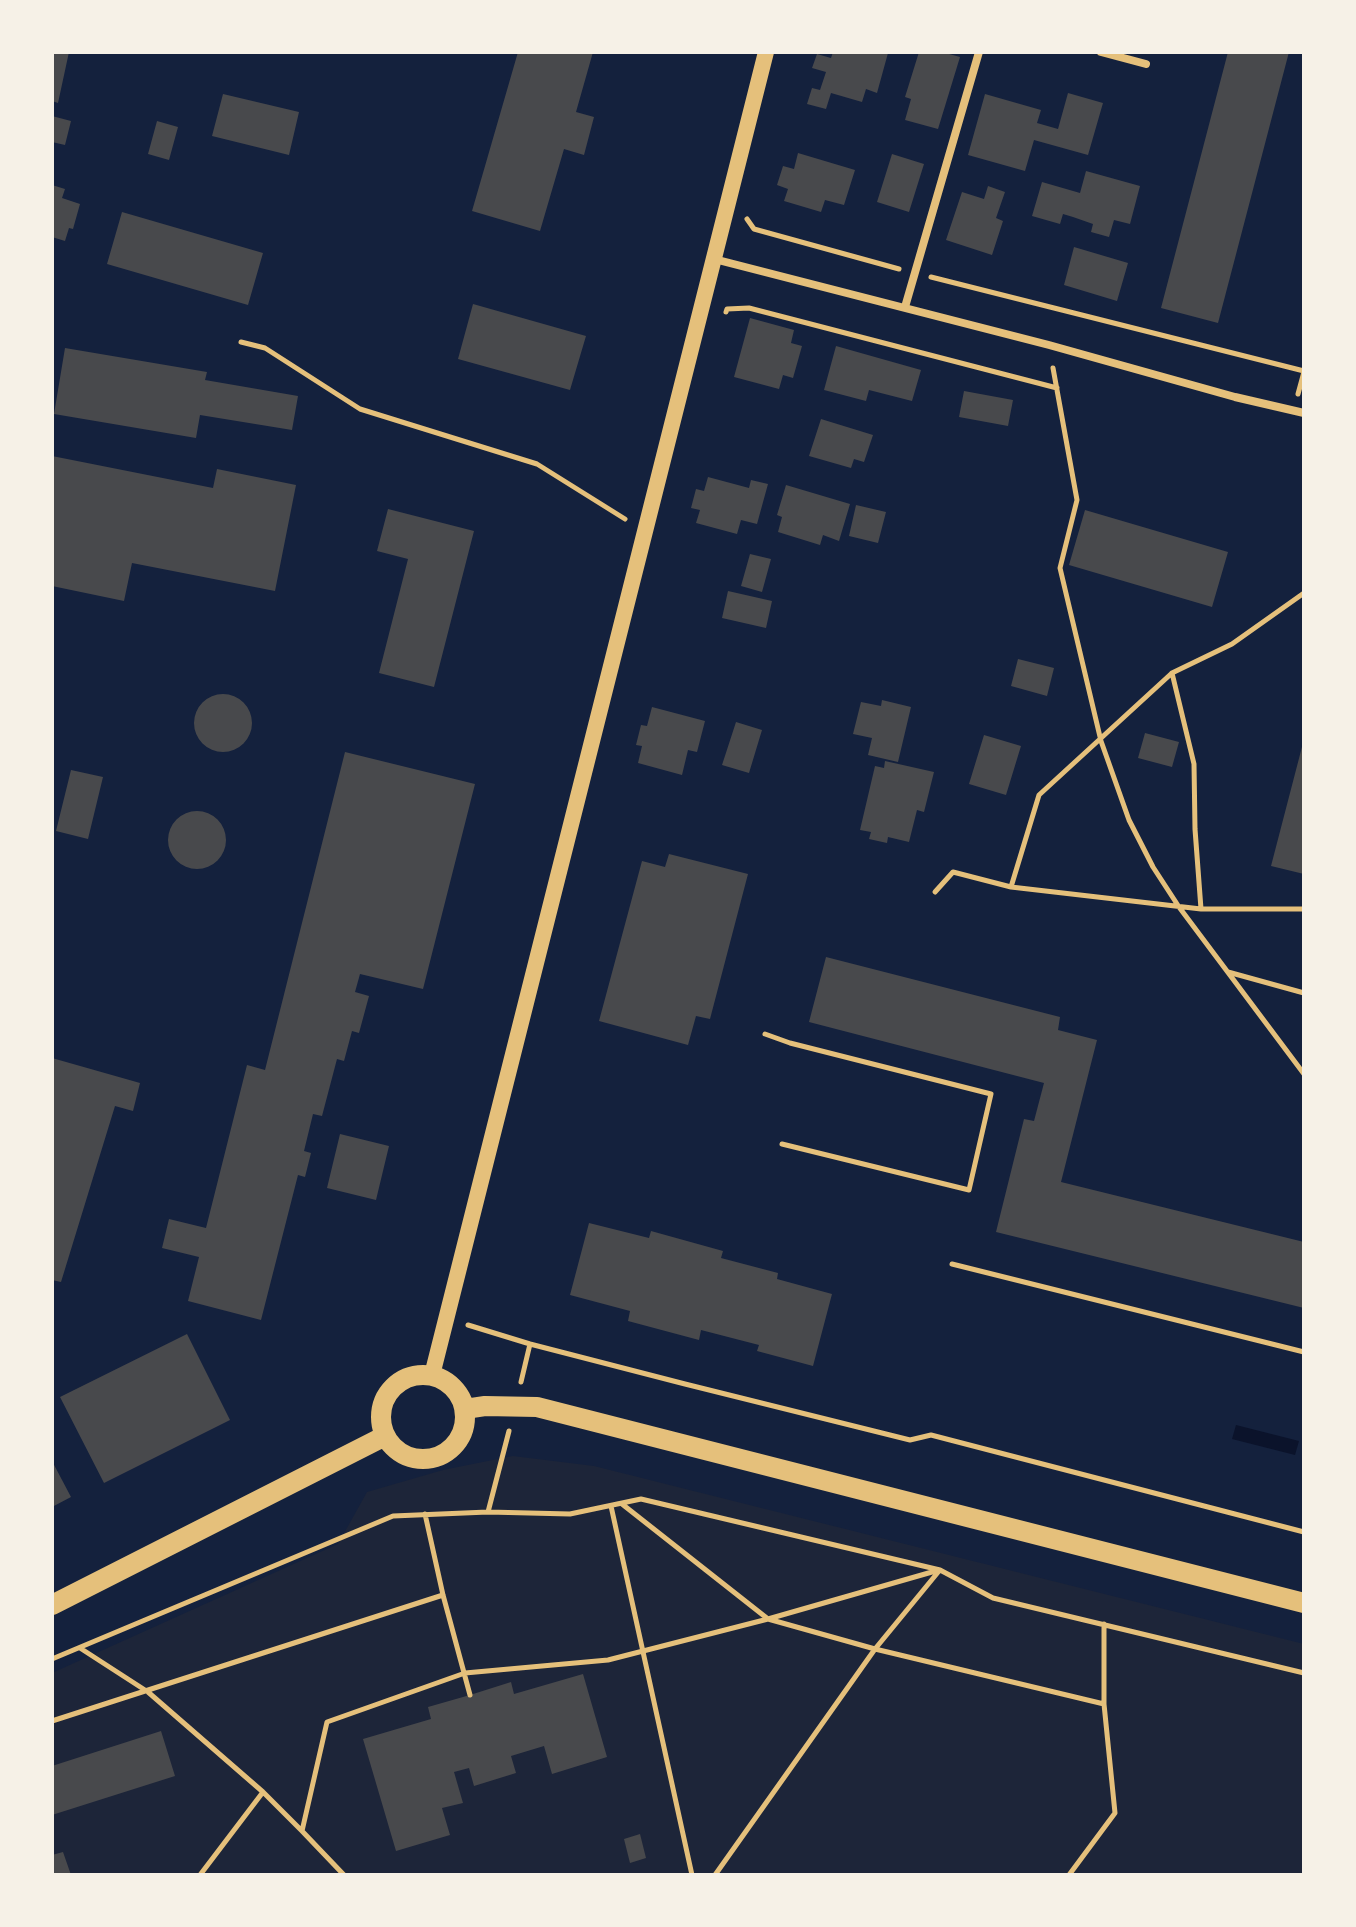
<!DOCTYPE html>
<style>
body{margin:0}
#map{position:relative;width:1356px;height:1927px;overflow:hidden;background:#14213d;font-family:"Source Sans 3",sans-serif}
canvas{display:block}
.frame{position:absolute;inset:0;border:54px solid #f6f1e7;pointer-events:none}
</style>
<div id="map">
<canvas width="1356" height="1927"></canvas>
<div class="frame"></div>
</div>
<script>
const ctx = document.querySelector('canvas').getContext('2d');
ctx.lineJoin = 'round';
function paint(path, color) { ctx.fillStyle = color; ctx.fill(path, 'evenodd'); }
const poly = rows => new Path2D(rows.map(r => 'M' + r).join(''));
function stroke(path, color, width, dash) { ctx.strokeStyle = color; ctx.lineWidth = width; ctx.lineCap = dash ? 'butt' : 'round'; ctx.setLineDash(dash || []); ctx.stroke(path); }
paint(poly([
 [513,1456,594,1466,1304,1644,1304,1875,52,1875,52,1673,338,1544,367,1492,443,1470]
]), '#1d2539');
paint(poly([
 [1236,1425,1299,1441,1295,1455,1232,1439]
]), '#0b132b');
paint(poly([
 [52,52,69,52,58,103,52,101],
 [518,52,593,52,576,112,594,117,584,155,564,149,540,231,472,211],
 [833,52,888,53,877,93,866,89,862,102,831,93,826,109,807,104,812,88,820,90,826,72,812,68,817,54,831,58],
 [919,52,942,52,960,57,938,129,905,120,911,99,905,97],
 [1228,52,1289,52,1218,323,1161,308],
 [1068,93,1103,103,1088,155,1034,140,1025,171,968,155,985,94,1041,110,1037,123,1058,129],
 [223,94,299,112,289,155,212,136],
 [52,116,71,121,65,145,52,142],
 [157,121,178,127,169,160,148,154],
 [798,153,855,170,844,205,825,200,821,212,784,201,788,189,777,185,783,166,794,169],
 [892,154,924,164,909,212,877,202],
 [1086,171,1140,186,1130,224,1114,220,1109,237,1091,232,1093,224,1073,217,1063,214,1060,224,1032,216,1042,182,1080,193],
 [52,185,65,189,62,198,80,204,73,229,69,228,65,241,52,237],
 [988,186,1005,192,996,218,1003,221,992,255,946,240,962,192,984,199],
 [122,212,263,253,248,305,107,264],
 [1074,247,1128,263,1117,301,1064,285],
 [473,304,586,336,570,390,458,359],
 [750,318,794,330,791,343,802,346,793,378,783,375,779,389,734,377],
 [836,346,921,370,912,401,869,390,866,401,824,390],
 [65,348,207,372,205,380,298,396,292,430,200,415,196,438,54,414],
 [964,391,1013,400,1008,426,959,417],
 [821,419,873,435,864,462,854,459,851,468,809,456],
 [52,456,213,488,217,469,296,485,275,591,132,563,124,601,52,586],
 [708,477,749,488,751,480,768,484,757,524,741,520,737,534,696,523,700,510,691,508,696,489,704,491],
 [786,485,850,504,839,541,823,535,820,545,778,532,782,517,777,515],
 [856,505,886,512,878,543,849,536],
 [388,509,474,531,434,687,379,673,408,559,377,551],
 [1085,510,1228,552,1212,607,1069,565],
 [750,554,771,559,762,592,741,586],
 [728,591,772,601,766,628,722,618],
 [1018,659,1054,668,1047,696,1011,686],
 '194 723a29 29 0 1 1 58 0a29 29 0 1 1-58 0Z',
 [882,700,911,707,898,762,868,755,872,738,853,734,861,702,881,706],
 [652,707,705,721,697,752,688,750,682,775,638,763,642,746,636,745,641,725,647,726],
 [736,722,762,730,749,773,722,765],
 [1145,733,1179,742,1172,767,1138,758],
 [984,735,1021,746,1006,795,969,784],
 [1303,743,1304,743,1304,874,1271,866],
 [345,752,475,784,423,989,360,974,355,992,369,996,359,1033,352,1031,344,1061,337,1059,322,1116,313,1114,304,1151,311,1153,305,1177,298,1175,261,1320,188,1301,199,1257,162,1248,169,1219,206,1228,247,1065,265,1070],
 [885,761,934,772,924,812,917,810,909,842,888,837,887,843,869,839,871,832,860,830,875,766,884,768],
 [71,770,103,777,88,839,56,831],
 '168 840a29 29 0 1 1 58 0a29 29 0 1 1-58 0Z',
 [669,854,748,874,710,1019,696,1016,688,1045,599,1021,642,861,665,867],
 [826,957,1060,1017,1058,1030,1097,1040,1061,1182,1304,1242,1304,1308,996,1232,1024,1119,1034,1121,1044,1083,809,1022],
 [52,1058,140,1083,133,1111,115,1106,61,1282,52,1280],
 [340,1134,389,1146,376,1200,327,1188],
 [589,1223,649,1238,651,1231,723,1251,721,1258,778,1273,777,1279,832,1294,813,1366,757,1351,759,1345,701,1330,699,1340,628,1321,630,1311,570,1295],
 [187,1334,230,1420,104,1483,60,1397],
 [52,1461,71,1497,52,1507],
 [583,1674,607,1757,552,1774,544,1746,511,1756,516,1773,474,1786,469,1768,454,1772,463,1803,442,1808,450,1835,396,1851,363,1739,431,1719,428,1707,470,1695,511,1682,514,1694],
 [161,1731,175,1776,52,1815,52,1766],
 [640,1834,646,1858,630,1863,624,1839],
 [63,1852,71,1875,52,1875,52,1855]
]), '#48494c');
stroke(poly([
 [747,219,754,229,899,269],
 [931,277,1304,371],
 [726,312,727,309,749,308,1057,388],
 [241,342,265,348,360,409,537,464,625,519],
 [1053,368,1077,500,1060,568,1101,741,1129,820,1153,867,1179,907,1304,1074],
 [1298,394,1304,372],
 [1172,673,1194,764,1195,829,1201,909],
 [1011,887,1201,909,1304,909],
 [935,892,953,872,1011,887,1039,795,1172,673,1232,644,1304,593],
 [1228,972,1304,993],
 [765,1034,790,1043,991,1094,969,1190,782,1144],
 [952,1264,1304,1352],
 [468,1325,530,1344,685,1384,910,1440,931,1435,1304,1532],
 [521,1382,530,1344],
 [622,1504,768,1619,875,1649,1104,1704,1104,1624],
 [611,1506,692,1875],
 [488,1512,509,1431],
 [425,1514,443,1595,470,1695],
 [80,1648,148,1692,263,1792,302,1831],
 [52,1659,393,1516,488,1512,570,1514,641,1499,940,1570,993,1598,1304,1673],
 [52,1721,443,1595],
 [200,1875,263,1792],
 [344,1875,302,1831,327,1722,465,1673,608,1660,768,1619,939,1570],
 [715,1875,875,1649,939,1571],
 [1069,1875,1115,1813,1104,1704]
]), '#e5c07b', 5);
stroke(poly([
 [1101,52,1146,64],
 [714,259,1049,345,1235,397,1304,413],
 [905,307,979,52]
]), '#e5c07b', 8);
stroke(poly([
 [432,1375,766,52]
]), '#e5c07b', 16);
stroke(poly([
 '381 1417a42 42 0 1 1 84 0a42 42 0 1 1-84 0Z',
 [465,1409,485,1406,537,1407,1304,1603],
 [52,1605,385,1436]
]), '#e5c07b', 20);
</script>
